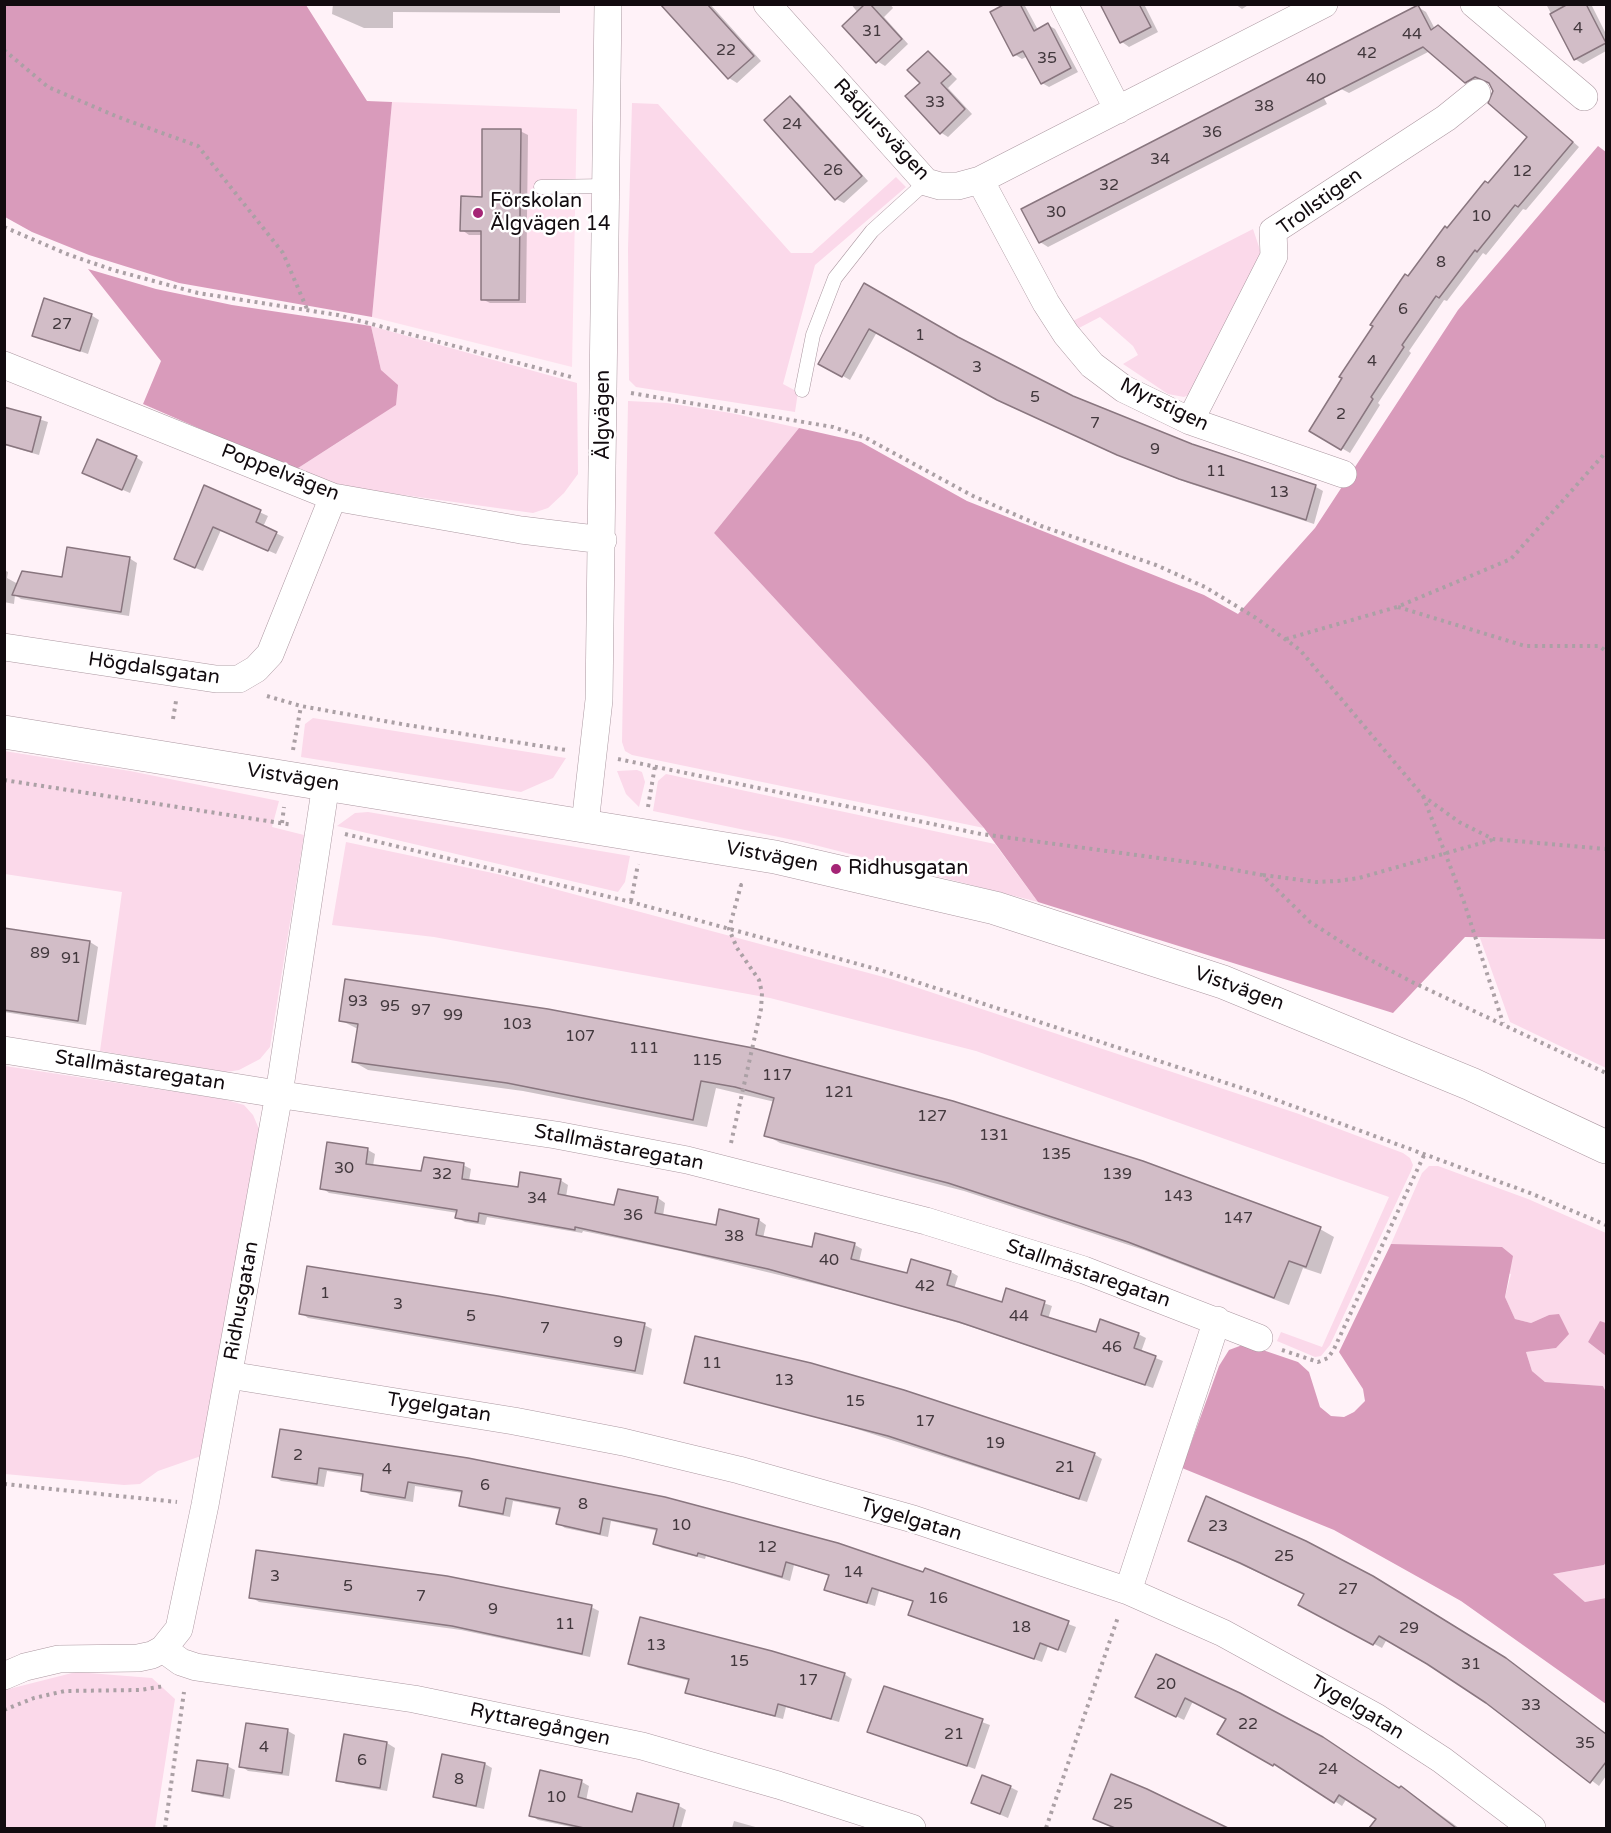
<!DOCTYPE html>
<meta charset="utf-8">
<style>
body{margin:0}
#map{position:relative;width:1611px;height:1833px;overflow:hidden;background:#fff2f8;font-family:"Varela Round",sans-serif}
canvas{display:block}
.frame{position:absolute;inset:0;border:6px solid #120b0f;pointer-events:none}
</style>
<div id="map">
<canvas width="1611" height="1833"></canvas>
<div class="frame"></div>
</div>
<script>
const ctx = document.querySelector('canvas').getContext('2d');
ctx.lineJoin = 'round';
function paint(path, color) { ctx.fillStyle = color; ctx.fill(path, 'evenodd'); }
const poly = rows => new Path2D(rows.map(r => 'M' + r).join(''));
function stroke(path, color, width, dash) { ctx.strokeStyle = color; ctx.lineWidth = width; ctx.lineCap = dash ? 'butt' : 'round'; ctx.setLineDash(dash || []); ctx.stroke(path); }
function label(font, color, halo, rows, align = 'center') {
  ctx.font = font + ' "Varela Round",sans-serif'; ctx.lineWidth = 5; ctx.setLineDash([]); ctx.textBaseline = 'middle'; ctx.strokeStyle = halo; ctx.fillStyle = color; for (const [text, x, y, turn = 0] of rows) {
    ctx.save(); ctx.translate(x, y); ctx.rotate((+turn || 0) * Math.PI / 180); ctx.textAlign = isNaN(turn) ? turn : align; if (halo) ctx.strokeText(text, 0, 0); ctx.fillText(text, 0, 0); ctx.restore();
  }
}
paint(poly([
 [392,102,577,109,572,367,372,317]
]), '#fee0ee');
paint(poly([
 [632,103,658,104,791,253,812,253,896,177,906,187,815,265,783,384,798,392,795,412,636,387,629,380,628,249],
 [1253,229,1264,262,1195,392,1184,397,1168,394,1123,364,1138,355,1133,346,1100,317,1079,328,1069,323],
 [371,326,577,383,578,474,564,493,548,508,533,513,339,486,295,470,359,429,381,370],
 [628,401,667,403,731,413,799,428,714,533,928,764,984,828,632,755,625,751,622,742],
 [313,718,566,758,553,778,521,792,301,757,305,724],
 [4,751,130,771,279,801,272,827,304,835,270,1047,260,1059,239,1070,226,1072,100,1051,122,892,5,874],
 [637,770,642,772,645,782,639,807,626,794,617,771],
 [666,774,995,844,1038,902,803,842,653,811,658,781],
 [368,812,630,856,625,882,618,892,337,826,355,813],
 [346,842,502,875,891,979,1299,1114,1403,1153,1410,1158,1413,1165,1411,1171,1330,1345,1321,1356,1315,1357,1277,1341,1281,1332,1322,1347,1389,1197,976,1051,770,998,434,937,332,925],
 [1480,938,1606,939,1606,1068,1510,1022],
 [5,1066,223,1099,244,1105,253,1115,259,1129,201,1456,158,1471,140,1484,124,1485,5,1474],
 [1429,1166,1438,1166,1528,1199,1606,1233,1606,1323,1600,1322,1588,1342,1606,1356,1606,1392,1603,1386,1545,1382,1532,1371,1526,1352,1556,1348,1549,1315,1531,1323,1515,1319,1505,1297,1511,1274,1391,1244,1422,1173],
 [1606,1562,1606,1598,1585,1602,1553,1574,1604,1565],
 [76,1672,152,1678,175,1699,155,1828,5,1828,5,1690]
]), '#fbd9ea');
paint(poly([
 [5,4,306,5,367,101,392,102,372,317,179,283,89,255,32,232,5,217],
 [1598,146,1606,152,1606,939,1465,937,1393,1013,1038,902,984,828,928,764,714,533,799,428,861,442,967,501,1204,595,1238,614,1315,528,1458,310],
 [88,269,156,289,232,305,371,326,381,370,398,385,396,405,295,470,143,404,161,361],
 [1391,1244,1502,1247,1513,1256,1505,1297,1515,1319,1531,1323,1549,1315,1559,1314,1569,1334,1556,1348,1526,1352,1532,1371,1545,1382,1603,1386,1606,1392,1606,1562,1604,1565,1553,1574,1585,1602,1606,1598,1606,1704,1461,1601,1334,1530,1182,1468,1219,1366,1229,1350,1245,1344,1298,1362,1309,1372,1320,1407,1331,1416,1344,1417,1354,1412,1365,1401,1363,1389,1339,1352],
 [1600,1321,1606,1323,1606,1356,1588,1342]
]), '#d99bbb');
paint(poly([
 [333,4,560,4,560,13,393,12,393,28,364,28,332,14],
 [662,4,710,4,761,61,737,83,729,78],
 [851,4,890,4,893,8,884,17,908,44,885,66,877,61,858,13],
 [1008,4,1024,4,1038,30,1048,25,1055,29,1078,72,1049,87,1042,83,1028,56,1022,59,1014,54],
 [1102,4,1144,4,1158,32,1129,47,1122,42],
 [1235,4,1250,4,1242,9],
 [1546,4,1591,4,1606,34,1606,51,1583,64,1575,59],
 [1418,7,1426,12,1435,29,1438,27,1446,31,1579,147,1526,210,1523,209,1486,255,1483,253,1447,301,1444,300,1409,351,1411,353,1378,403,1380,405,1350,453,1311,430,1408,278,1529,137,1491,84,1484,81,1473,86,1430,51,1349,93,1341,89],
 [929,52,957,79,948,88,972,114,948,137,940,132,922,83],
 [1310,71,1327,104,1048,247,1040,242],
 [790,98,798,103,868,181,844,203,836,199],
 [520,131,528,135,526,303,490,303,482,299,483,235,469,235,462,230,483,198],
 [865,285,958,338,1072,397,1192,446,1316,487,1323,491,1314,524,1188,483,1127,459,877,332,850,380,820,363],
 [91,315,99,320,88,354,34,335],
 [4,408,48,422,39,455,4,445],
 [136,457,143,462,130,493,91,476],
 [205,487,268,516,263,527,284,537,276,554,221,530,203,571,183,563],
 [129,558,137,563,129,616,21,599,15,595,14,604,4,602,4,570,8,572,7,578,18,584,63,579],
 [4,929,90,942,98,947,86,1025,4,1012],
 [346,981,1320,1229,1334,1237,1321,1274,1303,1268,1289,1305,1144,1250,964,1191,780,1143,766,1135,775,1102,716,1088,707,1127,523,1091,368,1070,354,1062,358,1029,340,1020],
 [368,1150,375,1154,373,1166,423,1173,463,1165,471,1169,469,1181,519,1189,560,1180,568,1185,566,1197,616,1206,619,1190,658,1198,665,1203,663,1216,717,1227,759,1220,766,1225,763,1238,813,1248,855,1245,862,1249,859,1262,908,1275,951,1272,958,1276,954,1289,1003,1304,1007,1290,1052,1306,1048,1319,1097,1334,1138,1334,1146,1338,1141,1352,1163,1361,1153,1388,969,1326,874,1298,680,1251,583,1231,582,1233,487,1217,485,1225,465,1222,457,1218,458,1213,329,1193,322,1188],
 [301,1313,644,1325,652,1329,643,1375,308,1318],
 [686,1382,1094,1454,1102,1459,1087,1502,822,1418,694,1386],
 [281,1431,924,1574,926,1570,1076,1627,1066,1653,1048,1646,1042,1662,918,1618,915,1602,879,1591,875,1606,833,1593,826,1589,830,1576,794,1565,790,1581,706,1556,705,1559,662,1548,655,1544,658,1531,611,1521,608,1537,565,1528,558,1523,561,1510,513,1501,510,1517,468,1509,461,1505,463,1493,415,1486,413,1502,370,1495,362,1490,364,1477,327,1471,324,1487,281,1481,274,1476],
 [1189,1541,1305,1542,1434,1613,1512,1663,1606,1734,1606,1776,1599,1786,1487,1702,1428,1663,1387,1639,1382,1648,1307,1609,1305,1594],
 [251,1597,591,1607,599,1611,590,1657,461,1630,259,1602],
 [1157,1656,1409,1792,1459,1828,1378,1828,1374,1825,1378,1819,1347,1798,1342,1806,1282,1767,1219,1734,1228,1719,1193,1701,1184,1720,1145,1701],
 [630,1664,844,1674,852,1679,839,1722,786,1707,783,1719,695,1696,687,1692,690,1681,638,1668],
 [885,1687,990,1725,975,1769,869,1731],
 [288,1731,295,1735,289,1776,248,1771,241,1766],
 [345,1736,387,1743,395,1748,387,1791,346,1784,338,1780],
 [485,1764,492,1768,484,1809,443,1800,435,1796],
 [227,1766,235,1770,230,1799,201,1794,193,1790],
 [541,1772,582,1782,589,1786,586,1801,633,1814,679,1806,686,1810,681,1828,576,1828,538,1820,531,1815],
 [1010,1787,1018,1791,1008,1818,973,1803],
 [1095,1819,1216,1824,1224,1828,1115,1828],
 [734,1821,759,1828,732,1828]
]), '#0003');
const building = poly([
 [660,4,707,4,754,56,728,79,660,4],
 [865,4,870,4,902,39,876,63,842,26,865,4],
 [1005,4,1020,4,1034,31,1048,23,1071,68,1041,84,1023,51,1013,56,990,12,1005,4],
 [1100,4,1139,4,1151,27,1120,43,1100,4],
 [1568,4,1586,4,1606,43,1574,60,1550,14,1568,4],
 [1418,5,1431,30,1438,25,1573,142,1518,207,1515,205,1477,252,1475,250,1439,298,1436,296,1402,345,1404,347,1371,397,1373,399,1341,450,1309,431,1342,378,1339,377,1373,326,1370,325,1405,274,1408,276,1445,226,1447,228,1485,181,1488,183,1527,137,1488,103,1493,91,1489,83,1475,77,1465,83,1423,47,1039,243,1021,209,1418,5],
 [928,51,951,74,941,83,965,109,940,134,905,96,920,83,907,70,928,51],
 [790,96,862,176,835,200,764,120,790,96],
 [482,129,521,129,519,300,481,300,481,231,460,231,461,196,482,197,482,129],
 [864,283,958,337,1073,396,1192,444,1316,485,1306,520,1179,479,1117,455,997,400,869,329,842,377,818,364,864,283],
 [44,298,92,314,80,351,32,336,44,298],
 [4,407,41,417,32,452,4,444,4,407],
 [97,439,137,456,122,490,82,473,97,439],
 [204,485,261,510,256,522,277,532,268,551,213,527,195,568,174,559,204,485],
 [67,547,130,557,121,612,12,595,22,571,62,577,67,547],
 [4,928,90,941,78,1021,4,1010,4,928],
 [345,979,548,1009,753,1048,953,1101,1143,1161,1321,1227,1306,1267,1289,1261,1274,1298,1128,1242,948,1183,764,1136,774,1098,735,1087,701,1081,693,1120,507,1083,352,1062,358,1024,339,1021,345,979],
 [327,1142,368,1148,366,1164,421,1171,424,1157,464,1163,462,1179,518,1187,520,1172,561,1179,558,1194,614,1205,618,1189,658,1197,655,1213,716,1225,719,1209,759,1219,756,1235,812,1247,815,1233,855,1243,851,1259,907,1273,911,1259,951,1271,947,1285,1002,1302,1006,1288,1045,1301,1041,1315,1096,1332,1100,1319,1139,1333,1134,1348,1156,1356,1145,1385,959,1322,768,1269,575,1227,575,1230,479,1213,478,1222,455,1218,457,1210,320,1189,327,1142],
 [307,1266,498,1296,645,1323,635,1371,299,1314,307,1266],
 [695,1336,811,1363,904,1390,1095,1453,1079,1499,888,1436,684,1383,695,1336],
 [280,1429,468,1458,665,1497,838,1543,923,1572,925,1568,1069,1621,1058,1650,1040,1643,1034,1659,908,1615,913,1601,872,1588,867,1603,824,1590,829,1575,786,1562,782,1577,698,1553,697,1556,653,1544,657,1529,603,1518,600,1534,556,1524,560,1508,506,1498,503,1514,459,1506,462,1491,408,1482,405,1498,361,1491,363,1474,319,1468,317,1484,272,1477,280,1429],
 [1206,1496,1306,1541,1373,1576,1506,1658,1606,1734,1606,1762,1590,1783,1486,1703,1427,1664,1379,1636,1373,1645,1298,1605,1304,1594,1240,1563,1188,1541,1206,1496],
 [256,1550,447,1576,592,1605,582,1654,452,1626,249,1598,256,1550],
 [640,1617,772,1651,845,1673,831,1719,778,1704,775,1716,685,1693,689,1679,628,1664,640,1617],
 [1156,1654,1240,1693,1323,1737,1399,1788,1401,1786,1456,1828,1369,1828,1376,1819,1339,1795,1334,1803,1274,1764,1273,1766,1217,1734,1226,1719,1185,1698,1176,1717,1135,1697,1156,1654],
 [884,1686,983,1719,967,1766,867,1732,884,1686],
 [246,1723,288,1729,282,1773,239,1767,246,1723],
 [344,1734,387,1742,380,1788,336,1781,344,1734],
 [442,1754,485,1763,476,1806,433,1797,442,1754],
 [197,1760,228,1764,223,1796,192,1791,197,1760],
 [540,1770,582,1780,578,1797,632,1812,637,1793,679,1804,673,1828,584,1828,529,1816,540,1770],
 [1111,1774,1147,1789,1228,1828,1115,1828,1093,1819,1111,1774],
 [982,1775,1011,1786,1000,1814,971,1803,982,1775]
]);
paint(building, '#d2bdc7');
stroke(building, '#89767f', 1.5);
const service = poly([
 [541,187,606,186],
 [802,390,813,335,835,278,872,231,926,182]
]);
const minor = poly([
 [767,4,926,182,940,186,958,186,980,180,1324,4],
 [1064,4,1118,110],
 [1474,4,1584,97],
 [980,180,1046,303,1066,334,1092,365,1124,389,1190,421,1343,474],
 [4,365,333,497,521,530,603,540],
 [1190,421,1274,256,1273,231,1446,118,1477,93],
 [4,647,216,679,239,679,256,669,270,654,333,497],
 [585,824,599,700,608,4],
 [4,1050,296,1097,556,1135,687,1160,926,1221,1084,1270,1259,1338],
 [229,1375,514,1421,623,1442,739,1470,913,1519,1128,1591,1223,1633,1376,1717,1442,1760,1532,1828],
 [1128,1591,1217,1320],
 [163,1649,181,1662,196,1667,414,1699,642,1746,778,1785,912,1828],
 [4,1676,25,1667,59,1659,138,1658,152,1655,163,1649,179,1629,205,1505,279,1094,326,784]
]);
const secondary = poly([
 [4,732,775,857,995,908,1223,982,1471,1084,1606,1147]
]);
stroke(service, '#ac98a1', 15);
stroke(minor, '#ac98a1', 28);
stroke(secondary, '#ac98a1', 34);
stroke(poly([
 [4,50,48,87,118,117,198,146,283,253,307,309],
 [4,227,67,254,113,270,198,293,338,315,575,378],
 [631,393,833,427,866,438,973,496,1041,526,1156,565,1205,587,1256,618,1300,650,1423,796,1459,822,1493,839,1606,849],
 [1398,607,1525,646,1599,646,1606,651],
 [1286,639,1397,607,1511,559,1606,452],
 [267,696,301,706,407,725,566,750],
 [173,719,176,701],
 [293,750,301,706],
 [618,759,981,834,1203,864,1262,875,1310,922,1365,957,1412,982,1606,1073],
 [4,780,293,825],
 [1423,796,1464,902,1503,1023],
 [648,807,655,766],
 [282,823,284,807],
 [345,834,631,902,880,970,1260,1094,1530,1193,1606,1225],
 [1263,875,1316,882,1338,881,1359,878,1492,840],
 [631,901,638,864],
 [731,1143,761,1009,762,993,759,980,737,948,729,929,741,885,738,885],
 [1282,1350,1318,1362,1328,1358,1334,1349,1425,1153],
 [4,1484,177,1502],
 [4,1710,34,1698,65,1691,140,1690,165,1686],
 [165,1828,184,1692],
 [1046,1828,1118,1617]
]), '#aba0a5', 4, [3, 4.5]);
stroke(service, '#fff', 14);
stroke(minor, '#fff', 27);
stroke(secondary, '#fff', 33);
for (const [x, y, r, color] of [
 [478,213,6,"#a52576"],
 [836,869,6,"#a52576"]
]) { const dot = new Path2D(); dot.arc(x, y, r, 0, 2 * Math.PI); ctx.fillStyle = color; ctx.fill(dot); stroke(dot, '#fff', 2); }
label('16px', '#42383d', null, [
 ["4",1578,29],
 ["31",872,32],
 ["44",1412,35],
 ["22",726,51],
 ["42",1367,54],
 ["35",1047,59],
 ["40",1316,80],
 ["33",935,103],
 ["38",1264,107],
 ["24",792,125],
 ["36",1212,133],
 ["34",1160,160],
 ["26",833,171],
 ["12",1522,172],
 ["32",1109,186],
 ["30",1056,213],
 ["10",1481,217],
 ["8",1441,263],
 ["6",1403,310],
 ["27",62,325],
 ["1",920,336],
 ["4",1372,362],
 ["3",977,368],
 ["5",1035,398],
 ["2",1341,415],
 ["7",1095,424],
 ["9",1155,450],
 ["11",1216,472],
 ["13",1279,493],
 ["89",40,954],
 ["91",71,959],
 ["93",358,1002],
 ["95",390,1007],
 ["97",421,1011],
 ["99",453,1016],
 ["103",517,1025],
 ["107",580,1037],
 ["111",644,1049],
 ["115",707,1061],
 ["117",777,1076],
 ["121",839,1093],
 ["127",932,1117],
 ["131",994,1136],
 ["135",1056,1155],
 ["30",344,1169],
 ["32",442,1175],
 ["139",1117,1175],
 ["143",1178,1197],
 ["34",537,1199],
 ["36",633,1216],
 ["147",1238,1219],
 ["38",734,1237],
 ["40",829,1261],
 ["42",925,1287],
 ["1",325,1294],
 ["3",398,1305],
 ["5",471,1317],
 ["44",1019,1317],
 ["7",545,1329],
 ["9",618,1343],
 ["46",1112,1348],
 ["11",712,1364],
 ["13",784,1381],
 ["15",855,1402],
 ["17",925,1422],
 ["19",995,1444],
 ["2",298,1456],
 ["21",1065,1468],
 ["4",387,1470],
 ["6",485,1486],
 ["8",583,1505],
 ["10",681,1526],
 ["23",1218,1527],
 ["12",767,1548],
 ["25",1284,1557],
 ["14",853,1573],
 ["3",275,1577],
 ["5",348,1587],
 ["27",1348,1590],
 ["7",421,1597],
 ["16",938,1599],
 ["9",493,1610],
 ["11",565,1625],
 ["18",1021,1628],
 ["29",1409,1629],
 ["13",656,1646],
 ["15",739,1662],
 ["31",1471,1665],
 ["17",808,1681],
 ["20",1166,1685],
 ["33",1531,1706],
 ["22",1248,1725],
 ["21",954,1735],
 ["35",1585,1744],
 ["4",264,1748],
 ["6",362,1761],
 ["24",1328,1770],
 ["8",459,1780],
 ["10",556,1798],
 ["25",1123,1805]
]);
label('20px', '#120b0f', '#fff', [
 ["Rådjursvägen",881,130,47],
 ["Trollstigen",1320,202,-36],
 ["Myrstigen",1164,405,26],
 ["Älgvägen",604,415,-90],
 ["Poppelvägen",280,473,21],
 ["Högdalsgatan",154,669,8],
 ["Vistvägen",293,778,9],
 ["Vistvägen",772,857,11],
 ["Vistvägen",1239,989,20],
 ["Stallmästaregatan",140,1071,9],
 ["Stallmästaregatan",619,1148,11],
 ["Stallmästaregatan",1088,1274,19],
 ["Ridhusgatan",242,1301,-80],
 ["Tygelgatan",439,1408,9],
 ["Tygelgatan",911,1520,17],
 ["Tygelgatan",1357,1708,31],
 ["Ryttaregången",540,1725,12]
]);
label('20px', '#120b0f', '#fff', [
 ["Förskolan",490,202],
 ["Älgvägen 14",490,225],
 ["Ridhusgatan",848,869]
], 'left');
</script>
